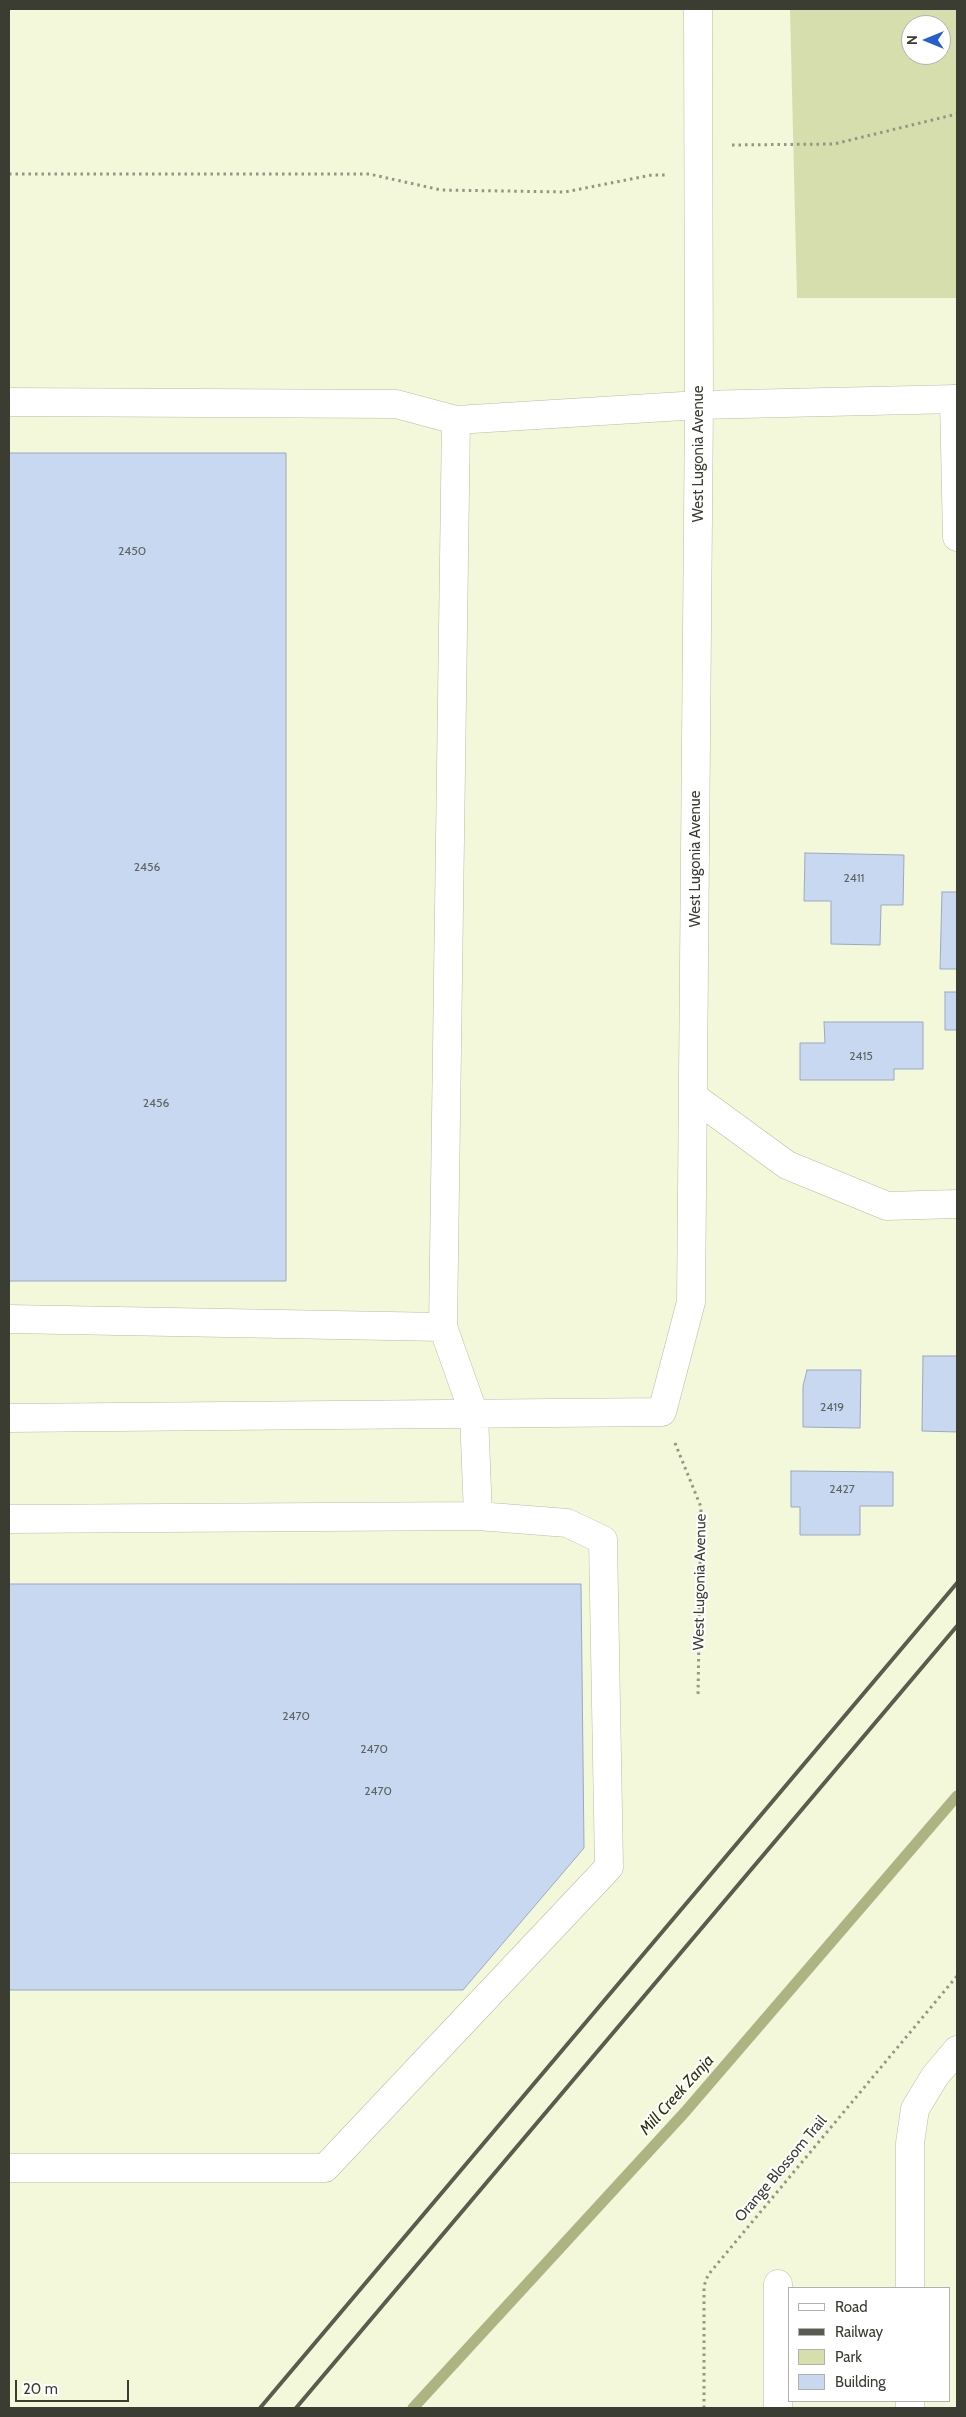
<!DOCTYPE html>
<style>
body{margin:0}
#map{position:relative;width:966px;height:2417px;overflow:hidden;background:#f3f8db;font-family:Cabin,sans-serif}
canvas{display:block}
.frame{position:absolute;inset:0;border:10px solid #3b3d32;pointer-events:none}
.legend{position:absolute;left:788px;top:2287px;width:162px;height:115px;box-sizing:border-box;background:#fff;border:1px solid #b1b1ad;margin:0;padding:6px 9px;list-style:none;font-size:15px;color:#3b3d32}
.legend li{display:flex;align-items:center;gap:10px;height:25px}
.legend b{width:25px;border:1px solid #b1b1ad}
.north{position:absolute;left:901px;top:15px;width:50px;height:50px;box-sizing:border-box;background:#fff;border:1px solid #b1b1ad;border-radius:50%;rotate:270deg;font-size:14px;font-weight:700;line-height:20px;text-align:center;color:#3b3d32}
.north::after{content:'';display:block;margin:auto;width:18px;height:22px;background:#255fcc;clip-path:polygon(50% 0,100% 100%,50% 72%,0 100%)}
.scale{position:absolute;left:15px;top:2380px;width:114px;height:22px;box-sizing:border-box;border:2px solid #3b3d32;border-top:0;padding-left:6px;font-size:15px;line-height:18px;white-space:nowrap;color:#3b3d32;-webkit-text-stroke:4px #fff;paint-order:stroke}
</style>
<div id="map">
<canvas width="966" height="2417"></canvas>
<div class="frame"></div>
<ul class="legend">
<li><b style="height:6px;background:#fff"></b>Road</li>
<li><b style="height:6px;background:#5a5c4e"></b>Railway</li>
<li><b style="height:14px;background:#d7deae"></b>Park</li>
<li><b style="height:14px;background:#c9d8f1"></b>Building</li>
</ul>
<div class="north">N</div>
<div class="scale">20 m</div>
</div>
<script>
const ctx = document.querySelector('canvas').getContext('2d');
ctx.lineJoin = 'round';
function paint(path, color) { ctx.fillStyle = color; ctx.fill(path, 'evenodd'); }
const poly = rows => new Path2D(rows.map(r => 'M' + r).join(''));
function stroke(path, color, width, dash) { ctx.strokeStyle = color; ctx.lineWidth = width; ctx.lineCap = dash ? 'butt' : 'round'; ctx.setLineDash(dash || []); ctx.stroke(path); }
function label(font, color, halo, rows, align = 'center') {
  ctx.font = font + ' Cabin,sans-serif'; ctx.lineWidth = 4; ctx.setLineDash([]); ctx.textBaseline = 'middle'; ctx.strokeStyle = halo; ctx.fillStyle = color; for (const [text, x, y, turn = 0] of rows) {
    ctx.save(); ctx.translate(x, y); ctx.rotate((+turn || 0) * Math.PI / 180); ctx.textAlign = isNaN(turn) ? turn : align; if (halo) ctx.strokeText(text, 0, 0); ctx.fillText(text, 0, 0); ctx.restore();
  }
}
paint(poly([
 [790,9,957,9,957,298,797,298],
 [911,25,941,25,941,55,911,55]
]), '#d7deae');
stroke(poly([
 [413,2408,685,2112,957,1796]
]), '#adb482', 11);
const building = poly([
 [9,453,286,453,286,1281,9,1281,9,453],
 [805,853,904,855,903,905,881,905,880,945,831,944,831,901,804,901,805,853],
 [942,892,957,892,957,969,940,969,942,892],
 [945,992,957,992,957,1030,945,1030,945,992],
 [824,1022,923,1022,923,1069,894,1069,894,1080,800,1080,800,1043,825,1043,824,1022],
 [923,1356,957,1356,957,1432,922,1431,923,1356],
 [807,1370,861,1370,860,1428,803,1427,803,1386,807,1370],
 [791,1471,893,1472,893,1506,860,1506,860,1535,800,1535,800,1507,791,1507,791,1471],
 [9,1584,581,1584,584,1848,463,1990,9,1990,9,1584]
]);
paint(building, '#c9d8f1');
stroke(building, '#9aa8c0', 1);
const minor = poly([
 [954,399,957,537],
 [9,402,396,404,456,420],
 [694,1097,787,1165,887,1206,957,1204],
 [9,1319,443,1327,456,420,699,405,957,399],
 [443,1327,474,1414,478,1516],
 [9,1418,662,1412,691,1302,699,405,698,9],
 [9,1519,478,1516,567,1523,603,1540,609,1867,325,2168,9,2168],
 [778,2284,778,2408],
 [910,2288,910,2143,915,2109,935,2076,957,2050],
 [910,2401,910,2408]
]);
stroke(minor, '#b8bda1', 29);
stroke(poly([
 [732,145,834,144,957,114],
 [9,174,369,174,441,190,565,192,652,175,665,175],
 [675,1443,701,1507,698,1697],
 [704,2408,704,2286,708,2275,957,1976]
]), '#929682', 3, [2.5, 4]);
stroke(minor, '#fff', 28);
stroke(poly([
 [260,2408,957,1583],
 [296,2408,957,1626]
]), '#5a5c4e', 4);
label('12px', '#5e6462', null, [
 ["2450",132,551],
 ["2456",147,867],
 ["2411",854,878],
 ["2415",861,1056],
 ["2456",156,1103],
 ["2419",832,1407],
 ["2427",842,1489],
 ["2470",296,1716],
 ["2470",374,1749],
 ["2470",378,1791]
]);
label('15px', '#3b3d32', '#fff', [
 ["West Lugonia Avenue",699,454,-90],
 ["West Lugonia Avenue",696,859,-90],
 ["West Lugonia Avenue",700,1582,-89],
 ["Orange Blossom Trail",781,2169,-50]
]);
label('italic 16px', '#2f330c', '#fff', [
 ["Mill Creek Zanja",677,2095,-48]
]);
</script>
